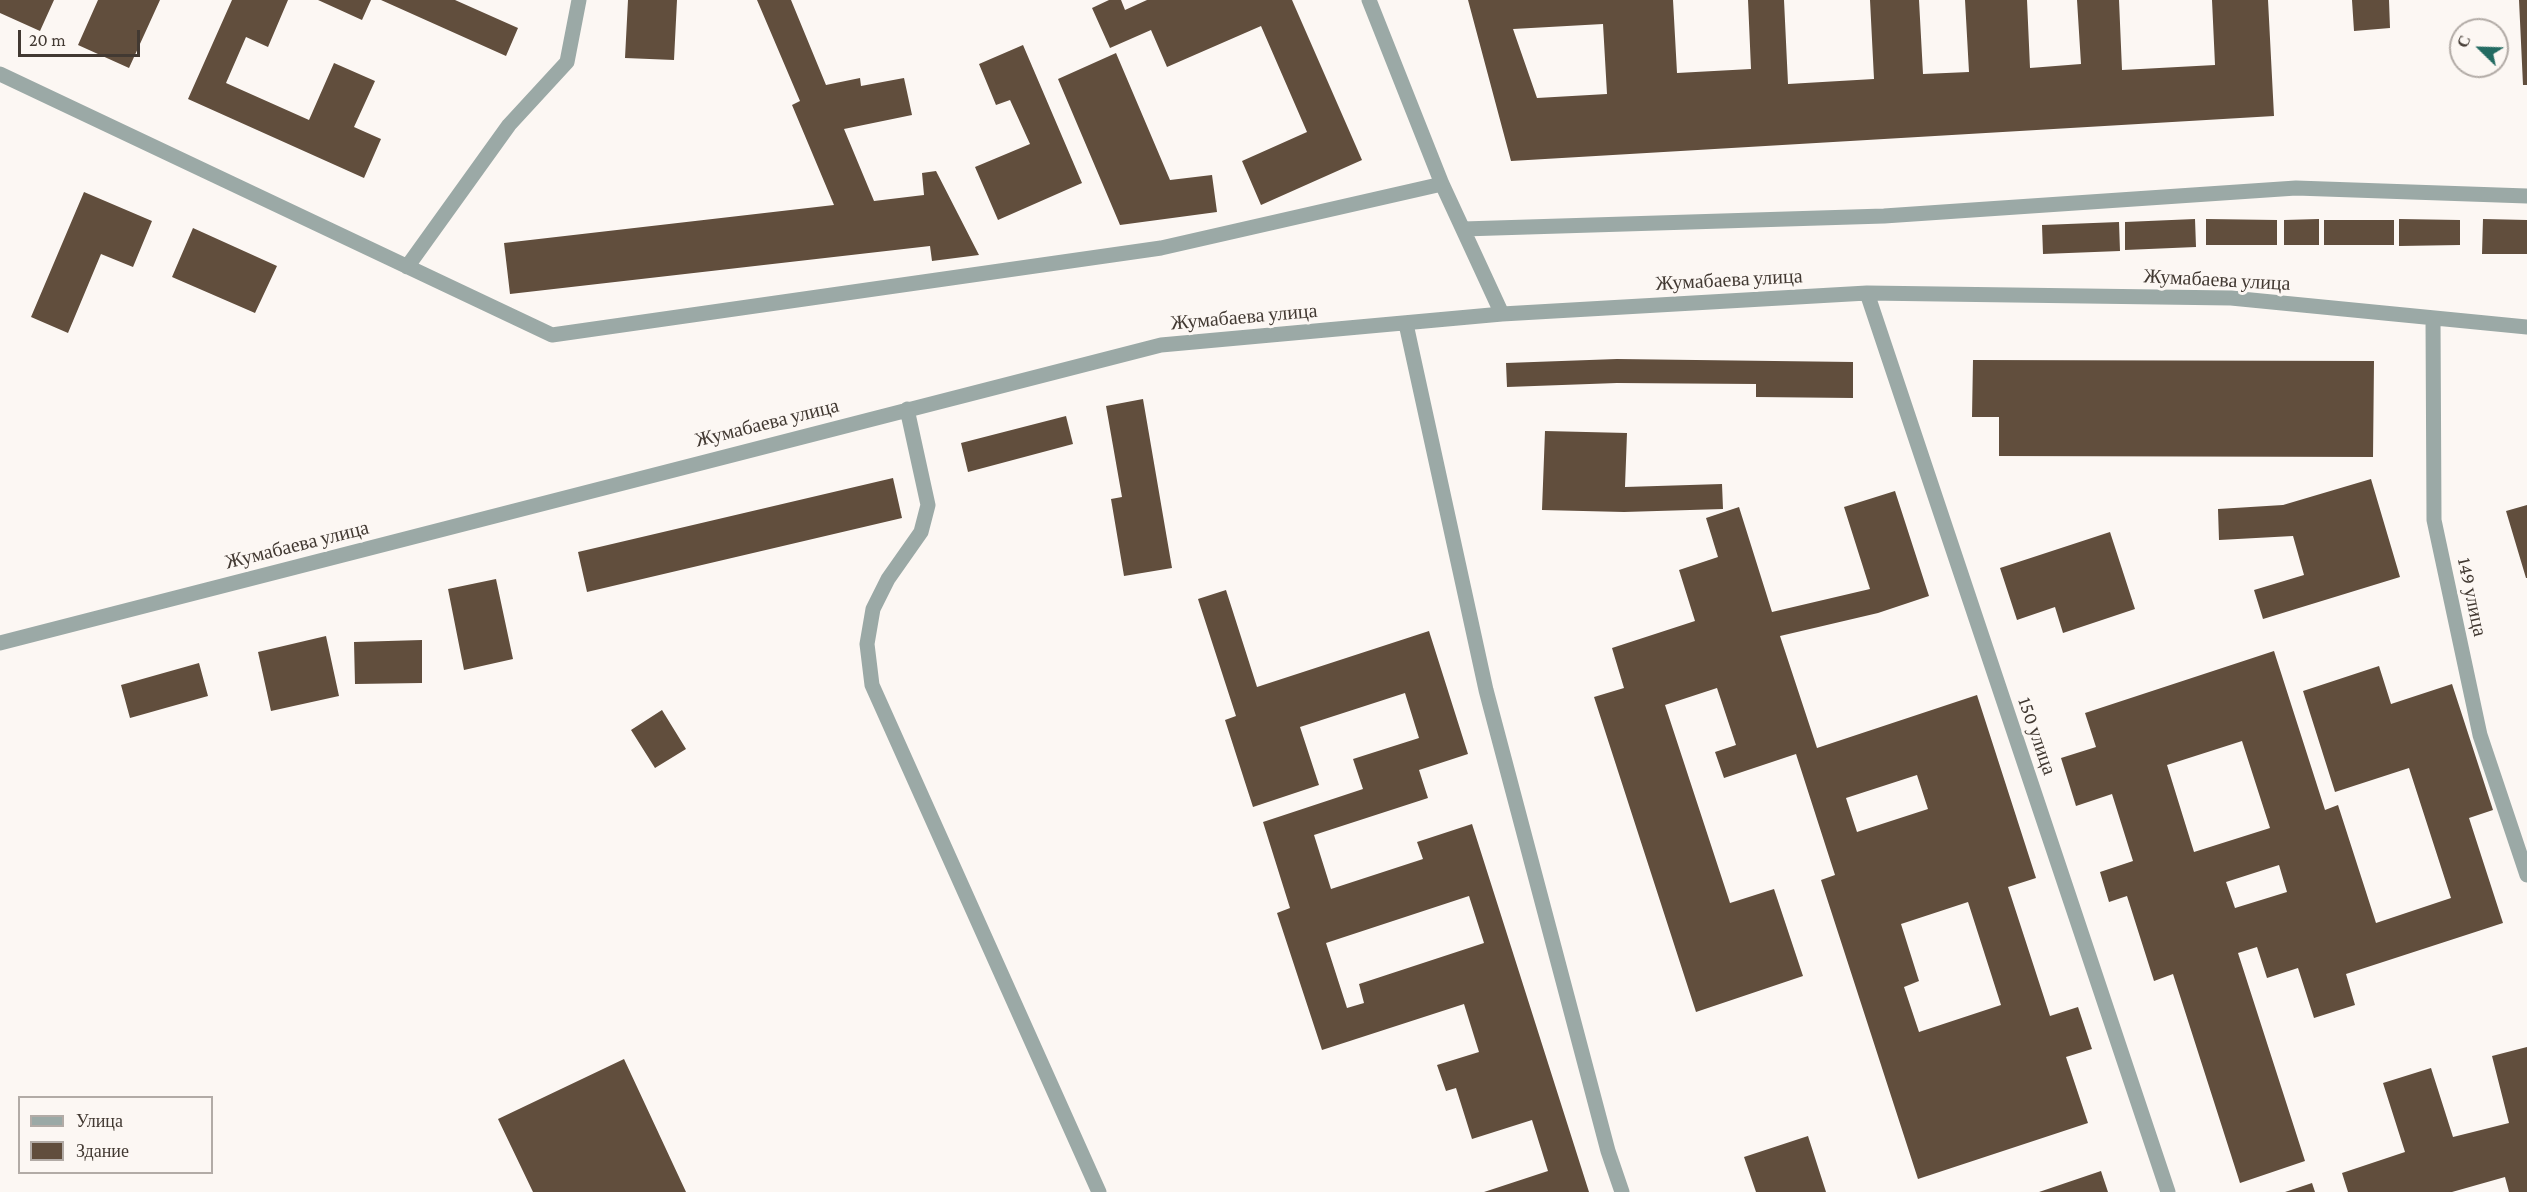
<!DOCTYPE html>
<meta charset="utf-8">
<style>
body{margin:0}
#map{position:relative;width:2527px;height:1192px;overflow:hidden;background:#fcf7f3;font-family:"Crimson Pro",serif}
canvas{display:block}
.legend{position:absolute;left:18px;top:1096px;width:195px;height:78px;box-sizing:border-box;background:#fcf7f3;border:2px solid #b2aba6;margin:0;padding:8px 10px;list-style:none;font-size:18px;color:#423932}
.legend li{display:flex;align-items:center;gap:12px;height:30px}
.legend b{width:30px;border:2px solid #b2aba6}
.north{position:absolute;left:2449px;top:18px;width:60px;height:60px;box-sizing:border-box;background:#fcf7f3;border:2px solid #b2aba6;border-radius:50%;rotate:293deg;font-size:16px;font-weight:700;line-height:24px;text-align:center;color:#423932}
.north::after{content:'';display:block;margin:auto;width:21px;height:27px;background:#236b62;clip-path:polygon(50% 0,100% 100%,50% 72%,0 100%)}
.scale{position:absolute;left:18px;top:30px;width:122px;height:27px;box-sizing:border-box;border:3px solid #423932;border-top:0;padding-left:8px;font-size:18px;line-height:21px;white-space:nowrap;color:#423932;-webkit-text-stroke:4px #fcf7f3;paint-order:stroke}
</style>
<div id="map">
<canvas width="2527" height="1192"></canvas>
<ul class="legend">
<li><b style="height:8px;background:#9ba9a6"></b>Улица</li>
<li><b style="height:16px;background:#614e3d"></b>Здание</li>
</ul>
<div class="north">С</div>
<div class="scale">20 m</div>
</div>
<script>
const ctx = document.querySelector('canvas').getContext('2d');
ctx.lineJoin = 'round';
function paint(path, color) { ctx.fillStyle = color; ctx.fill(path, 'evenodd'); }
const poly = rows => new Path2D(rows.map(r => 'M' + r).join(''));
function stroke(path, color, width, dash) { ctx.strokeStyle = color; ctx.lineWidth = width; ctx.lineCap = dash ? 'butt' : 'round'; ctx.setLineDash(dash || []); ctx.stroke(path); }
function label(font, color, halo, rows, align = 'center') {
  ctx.font = font + ' "Crimson Pro",serif'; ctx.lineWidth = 6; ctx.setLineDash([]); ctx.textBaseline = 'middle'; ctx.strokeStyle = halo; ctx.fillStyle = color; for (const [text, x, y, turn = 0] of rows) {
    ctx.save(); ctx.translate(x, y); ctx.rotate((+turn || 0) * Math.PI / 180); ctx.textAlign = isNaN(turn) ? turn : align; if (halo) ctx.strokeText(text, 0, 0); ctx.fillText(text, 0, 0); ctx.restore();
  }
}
paint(poly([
 [0,0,54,0,40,31,0,13],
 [98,0,160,0,129,68,78,45],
 [232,0,288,0,268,47,246,37,226,83,309,120,334,63,375,81,354,127,381,139,364,178,188,99],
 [318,0,371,0,362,20],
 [381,0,455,0,518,28,506,56],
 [628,0,677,0,674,60,625,58],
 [757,0,791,0,826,85,860,78,861,86,904,78,912,115,844,129,874,201,924,195,922,173,936,171,979,255,932,261,930,246,510,294,504,243,834,205,792,105,800,101],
 [1109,0,1121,0,1125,10,1147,0,1292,0,1362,160,1261,205,1242,161,1307,132,1261,26,1167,67,1151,30,1110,48,1092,8],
 [1468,0,1673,0,1677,73,1751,69,1748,0,1784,0,1788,84,1874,79,1870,0,1919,0,1923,74,1969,72,1965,0,2027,0,2030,68,2081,64,2077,0,2119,0,2122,70,2215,65,2212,0,2268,0,2274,116,1511,161],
 [1603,24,1607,94,1537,98,1513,29],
 [2352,0,2389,0,2390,28,2354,31],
 [2519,0,2527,0,2527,85,2523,85],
 [1023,45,1082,183,998,220,975,167,1030,144,1010,100,996,105,979,64],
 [1116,53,1170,180,1212,175,1217,212,1120,225,1058,79],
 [84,192,152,221,133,267,101,254,68,333,31,317],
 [2195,219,2196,247,2125,250,2125,222],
 [2206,219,2277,220,2277,245,2206,245],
 [2319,219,2319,245,2284,245,2284,220],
 [2399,219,2460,220,2460,245,2399,246],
 [2483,219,2527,220,2527,254,2482,254],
 [2324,220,2394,220,2394,245,2324,245],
 [2119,222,2120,251,2043,254,2042,225],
 [193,228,277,266,255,313,172,277],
 [1617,359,1853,362,1853,398,1756,397,1756,384,1617,383,1507,387,1506,363],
 [1973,360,2374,361,2373,457,1999,456,1999,417,1972,417],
 [1143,399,1172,568,1124,576,1111,499,1122,497,1106,406],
 [1066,416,1073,444,968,472,961,443],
 [1545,431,1627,433,1625,487,1722,484,1723,509,1624,512,1542,510],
 [893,478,902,518,587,592,578,552],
 [2371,479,2400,577,2263,619,2254,590,2304,575,2293,536,2219,540,2218,509,2283,505],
 [1895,491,1929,596,1878,613,1780,636,1817,748,1977,695,2036,878,2008,887,2050,1016,2078,1007,2092,1049,2066,1057,2088,1123,1918,1179,1821,880,1835,875,1796,754,1724,778,1715,752,1736,745,1717,688,1665,705,1730,903,1774,889,1803,976,1696,1012,1594,697,1624,688,1612,648,1695,621,1679,570,1718,557,1706,518,1739,507,1772,612,1870,589,1844,507],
 [1917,775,1928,809,1857,832,1846,798],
 [1968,902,2001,1005,1919,1032,1904,987,1919,981,1901,924],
 [2527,505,2527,578,2526,578,2506,511],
 [2110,532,2135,609,2063,633,2055,607,2017,620,2000,568],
 [496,579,513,659,464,670,448,589],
 [1226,590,1257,687,1429,631,1468,754,1419,770,1428,798,1314,835,1331,889,1423,859,1417,842,1472,824,1589,1192,1484,1192,1548,1171,1532,1120,1472,1139,1456,1088,1446,1091,1437,1065,1479,1052,1464,1004,1322,1050,1277,913,1290,908,1263,822,1363,789,1353,759,1419,738,1405,693,1300,727,1319,785,1253,807,1225,720,1236,716,1198,599],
 [1469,896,1484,943,1359,984,1364,1003,1347,1008,1326,943],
 [326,636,339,696,271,711,258,652],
 [422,640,422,683,355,684,354,642],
 [2274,651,2325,810,2338,805,2376,923,2451,898,2409,768,2335,792,2303,691,2379,666,2391,704,2452,684,2493,810,2469,818,2503,923,2346,974,2355,1005,2314,1018,2298,968,2267,978,2257,947,2238,953,2305,1161,2240,1183,2173,974,2154,981,2127,896,2109,902,2100,872,2133,861,2112,794,2076,806,2061,758,2096,747,2085,713],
 [2242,741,2270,828,2194,852,2167,765],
 [2279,865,2287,892,2235,908,2226,882],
 [199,663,208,696,130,718,121,685],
 [662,710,686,749,655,768,631,730],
 [2527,1047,2527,1192,2509,1192,2505,1177,2452,1192,2348,1192,2342,1173,2405,1152,2383,1083,2431,1068,2453,1137,2509,1123,2492,1056],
 [624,1059,686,1192,533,1192,498,1119],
 [1808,1136,1826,1192,1756,1192,1744,1157],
 [2101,1171,2108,1192,2039,1192],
 [2312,1183,2315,1192,2285,1192]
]), '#614e3d');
stroke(poly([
 [1369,0,1442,184,1502,314],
 [0,74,552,335,1161,248,1442,184],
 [1463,229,1884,216,2296,188,2527,196],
 [407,267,509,125,567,62,579,0],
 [1867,293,2168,1192],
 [2433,318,2434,520,2480,735,2527,875],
 [1406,324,1486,690,1608,1151,1622,1192],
 [907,409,928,505,921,532,888,579,873,609,867,644,872,685,1099,1192],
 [0,643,1161,345,1502,314,1867,293,2231,298,2527,327]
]), '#9ba9a6', 15);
label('20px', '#423932', '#fcf7f3', [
 ["Жумабаева улица",1729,280,-3],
 ["Жумабаева улица",2217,280,3],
 ["Жумабаева улица",1244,317,-5],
 ["Жумабаева улица",767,423,-14],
 ["Жумабаева улица",297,545,-14],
 ["149 улица",2472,597,78],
 ["150 улица",2037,736,71]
]);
</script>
